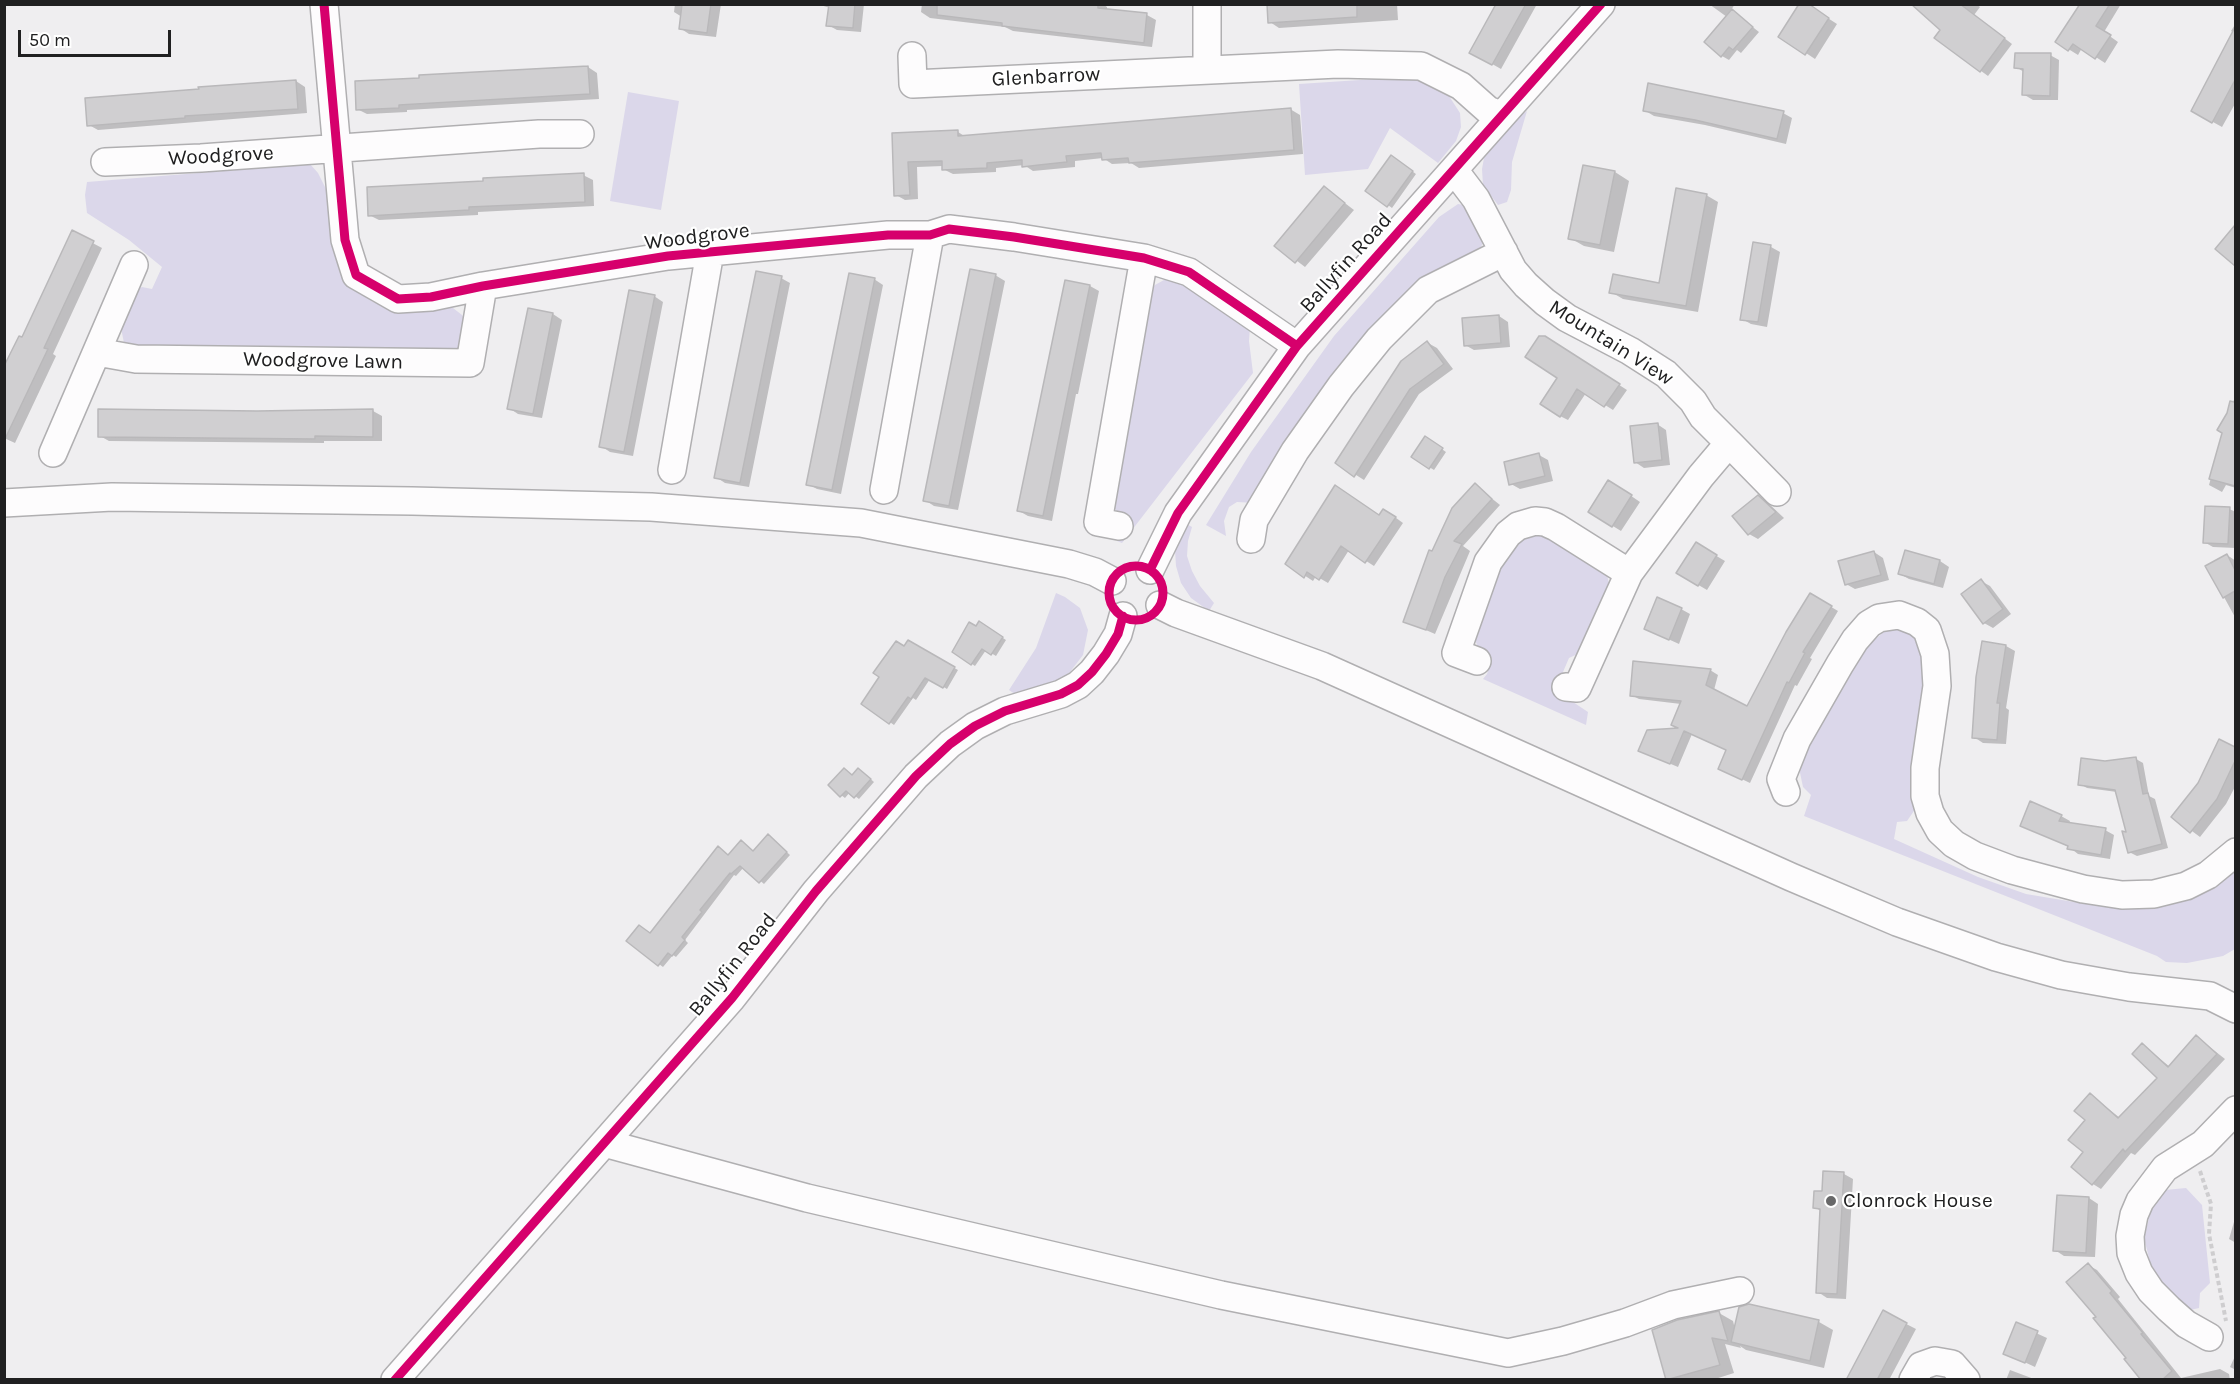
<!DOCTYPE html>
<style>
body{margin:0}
#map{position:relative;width:2240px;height:1384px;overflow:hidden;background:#efeef0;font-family:Karla,sans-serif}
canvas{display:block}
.frame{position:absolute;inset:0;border:6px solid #202021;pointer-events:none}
.scale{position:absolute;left:18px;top:30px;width:153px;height:27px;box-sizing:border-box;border:3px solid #202021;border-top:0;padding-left:8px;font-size:18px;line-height:21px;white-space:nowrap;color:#202021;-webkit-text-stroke:4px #fff;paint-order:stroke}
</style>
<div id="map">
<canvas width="2240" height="1384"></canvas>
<div class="frame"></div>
<div class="scale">50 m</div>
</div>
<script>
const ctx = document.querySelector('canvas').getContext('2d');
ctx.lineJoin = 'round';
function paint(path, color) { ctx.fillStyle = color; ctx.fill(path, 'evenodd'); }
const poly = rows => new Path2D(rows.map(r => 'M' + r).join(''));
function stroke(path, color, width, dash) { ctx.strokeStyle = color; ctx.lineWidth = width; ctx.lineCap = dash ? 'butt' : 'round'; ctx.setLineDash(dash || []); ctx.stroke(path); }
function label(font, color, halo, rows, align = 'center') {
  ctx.font = font + ' Karla,sans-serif'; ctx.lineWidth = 4.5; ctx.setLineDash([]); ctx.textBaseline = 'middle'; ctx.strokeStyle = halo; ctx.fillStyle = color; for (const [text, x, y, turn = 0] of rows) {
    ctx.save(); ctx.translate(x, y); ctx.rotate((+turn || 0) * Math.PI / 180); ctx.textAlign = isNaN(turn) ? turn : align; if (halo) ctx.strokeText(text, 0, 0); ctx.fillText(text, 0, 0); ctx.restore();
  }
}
paint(poly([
 [1421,76,1449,96,1460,113,1461,127,1456,141,1438,163,1390,128,1368,169,1305,175,1299,84],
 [628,92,679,101,661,210,610,201],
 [1527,111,1512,162,1511,190,1507,202,1498,205,1483,185,1482,169,1484,158,1515,120],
 [310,164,318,173,326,189,337,262,352,287,373,302,403,307,444,303,453,308,462,315,469,324,460,348,452,354,136,353,124,343,121,328,131,293,142,287,152,289,162,267,129,240,87,213,85,195,87,182],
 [1458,204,1464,205,1484,240,1481,247,1434,278,1255,503,1237,502,1229,507,1224,521,1226,536,1206,525,1251,452,1334,336,1439,217],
 [1178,277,1250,327,1249,341,1253,373,1122,543,1117,541,1121,532,1122,514,1117,511,1110,503,1149,292,1155,285,1164,280],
 [1185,523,1192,527,1188,541,1187,556,1192,571,1200,586,1214,603,1209,611,1191,598,1181,583,1176,566,1175,550,1178,536],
 [1540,531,1607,574,1609,584,1584,651,1569,658,1560,679,1561,691,1573,702,1588,712,1586,725,1483,679,1487,674,1492,658,1479,649,1475,640,1494,578,1508,556,1525,538],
 [1056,593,1065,597,1080,608,1088,630,1083,655,1063,681,1019,697,1009,690,1036,648],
 [1899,627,1909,628,1930,656,1918,805,1907,821,1897,822,1894,839,1978,877,2026,894,2086,904,2146,906,2235,861,2235,949,2223,956,2187,963,2166,962,2157,956,1804,816,1811,795,1803,787,1799,768,1817,728,1865,648,1886,630],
 [2186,1188,2202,1205,2210,1283,2200,1293,2199,1308,2190,1310,2153,1274,2144,1238,2152,1206,2165,1190]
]), '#dbd7ea');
paint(poly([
 [181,4,203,4,203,5,184,6],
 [675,4,721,4,716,37,689,34,680,28,682,17,674,12],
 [817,4,864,4,861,32,837,30,828,25,830,8],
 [922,4,1103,4,1107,7,1107,10,1147,15,1156,20,1152,47,1013,31,1005,27,930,18,921,12],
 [1269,4,1397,4,1398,20,1279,28,1270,22],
 [1498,4,1537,4,1501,69,1471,52],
 [1709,4,1735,4,1731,10,1759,32,1741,53,1737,50,1729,60,1722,56,1727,17],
 [1806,4,1837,24,1815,59,1806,53],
 [1913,4,1976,4,1980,7,1974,15,2012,44,1988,76,1936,38,1942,30],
 [2082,4,2121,4,2104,32,2118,42,2105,63,2082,48,2078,55,2057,42],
 [2236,23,2236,102,2222,127,2193,111,2234,33,2231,31],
 [2050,55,2059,60,2058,100,2033,100,2023,94,2024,72,2016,67],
 [588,67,597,73,599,99,407,110,407,112,367,114,357,109,420,80,420,77],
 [296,81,305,87,307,113,98,130,89,125],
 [1290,109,1300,115,1303,154,1139,168,1131,163,1112,164,1103,158,1075,161,1075,167,1033,171,1024,165,996,168,996,172,953,174,943,169,943,166,917,167,918,199,905,200,896,195,893,135,958,132,966,137],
 [1644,110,1783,113,1792,118,1786,144,1705,125,1654,116],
 [1395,159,1416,174,1392,208,1388,205],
 [1615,172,1629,181,1614,252,1584,246,1570,238],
 [583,175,593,180,594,206,478,212,478,215,379,220,369,215,485,183],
 [1325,188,1354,210,1305,267,1276,245],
 [1706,195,1718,202,1698,312,1623,299,1611,292,1661,285],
 [72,232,102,248,53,354,56,356,15,443,4,438,22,339],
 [1754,244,1771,247,1780,252,1767,327,1751,324,1742,319],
 [995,275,1005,281,958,510,934,506,925,500],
 [781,278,790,283,749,487,725,483,716,477],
 [874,279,883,285,841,494,817,489,808,484],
 [1090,286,1099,291,1078,394,1076,394,1052,521,1028,516,1019,511],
 [654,296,663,302,633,456,610,452,601,446],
 [553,314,562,320,542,418,518,414,509,408],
 [1499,316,1508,322,1510,347,1474,350,1465,345],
 [1428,343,1437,348,1453,369,1419,394,1364,480,1337,463],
 [1554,343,1627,390,1613,410,1586,393,1568,420,1560,416,1560,377],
 [2236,401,2236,488,2226,485,2222,492,2209,485,2223,433,2219,430],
 [373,411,382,416,382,441,324,441,324,443,109,441,100,436,257,413],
 [1657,424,1666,430,1670,465,1644,468,1635,462],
 [1426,438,1446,452,1434,470,1413,457],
 [1539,455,1548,460,1553,481,1520,489,1511,484],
 [1475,485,1500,505,1463,546,1470,551,1435,634,1405,621,1433,553],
 [1618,487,1640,502,1621,531,1590,512],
 [1758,496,1767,502,1784,518,1758,539,1749,534],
 [2229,509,2236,512,2236,548,2213,547,2204,542],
 [1392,515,1403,523,1374,566,1349,550,1328,583,1316,576,1313,581,1287,564,1380,516],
 [1696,544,1725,561,1707,590,1678,573],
 [1874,552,1883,558,1889,580,1855,589,1846,584],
 [1906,552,1940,561,1949,567,1943,588,1909,579,1900,574],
 [2227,555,2236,561,2236,619,2207,566],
 [1981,581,1990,586,2011,614,1993,628,1984,623],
 [1811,595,1838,611,1810,658,1812,659,1797,686,1795,685,1750,783,1727,772,1728,750,1692,734,1678,767,1640,751,1682,730,1681,704,1639,699,1631,695,1710,670,1718,675,1714,690,1747,708],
 [1681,609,1690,614,1679,644,1646,629],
 [980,623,1006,640,996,656,986,650,975,666,954,652],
 [908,642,958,670,947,689,930,679,916,700,913,698,894,725,863,703],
 [1983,642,2006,646,2015,651,2006,708,2009,710,2006,744,1983,743,1974,737],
 [2220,741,2236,749,2236,785,2226,804,2200,837,2173,817,2199,784],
 [2136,759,2143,763,2149,796,2155,799,2168,848,2137,856,2129,852,2128,834,2117,792,2087,788,2080,784,2105,762],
 [859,769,874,782,859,799,850,792,845,798,841,795],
 [2061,816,2070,821,2069,824,2105,830,2114,835,2110,859,2078,854,2069,847,2022,825],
 [772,839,790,855,764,884,744,867,736,876,734,875,685,940,688,943,676,957,673,955,663,967,628,941,651,935,729,856,754,852],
 [2197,1037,2225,1059,2135,1155,2131,1153,2101,1189,2093,1184,2085,1152,2087,1120,2091,1095,2120,1118,2160,1078,2143,1045,2170,1067],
 [1844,1174,1853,1179,1846,1299,1827,1298,1818,1292,1822,1212,1815,1207,1823,1192],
 [2089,1198,2098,1204,2095,1257,2064,1256,2055,1250],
 [2236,1215,2236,1243,2229,1239],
 [2088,1265,2097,1270,2120,1297,2118,1299,2181,1378,2220,1369,2229,1374,2230,1380,2143,1380,2098,1317],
 [1749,1305,1819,1322,1833,1330,1824,1368,1746,1350,1740,1346,1741,1348,1725,1344,1734,1373,1712,1380,1668,1380,1654,1331,1719,1313,1733,1321,1735,1329],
 [1883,1312,1916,1329,1889,1380,1847,1380],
 [2016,1324,2047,1338,2035,1367,2005,1353],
 [2236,1354,2236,1370,2230,1367],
 [2010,1370,2034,1379,2035,1380,2006,1380]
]), '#0003');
const building = poly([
 [682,4,711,4,707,33,679,29,682,4],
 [829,4,855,4,853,28,826,26,829,4],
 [937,4,1098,4,1098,8,1147,13,1144,43,1002,26,1002,23,937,15,937,4],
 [1267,4,1357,4,1357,17,1268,23,1267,4],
 [1496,4,1526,4,1492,65,1469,53,1496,4],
 [1799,4,1809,4,1829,18,1805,55,1778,37,1799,4],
 [1911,4,1960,4,2005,38,1980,72,1934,38,1940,30,1911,4],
 [2080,4,2110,4,2096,26,2111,35,2095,59,2073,44,2068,51,2055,42,2080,4],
 [1732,9,1753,27,1733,50,1729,47,1721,57,1704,42,1732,9],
 [2235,27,2235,80,2212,123,2191,111,2235,27],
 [2015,53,2051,53,2050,96,2022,95,2023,69,2014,68,2015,53],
 [588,66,590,94,399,105,399,108,356,110,355,81,419,78,419,75,588,66],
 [296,80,298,109,185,116,185,118,87,126,85,98,199,89,198,87,296,80],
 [1648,83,1784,111,1777,139,1695,120,1643,111,1648,83],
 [1291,108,1294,150,1129,163,1128,158,1102,160,1101,153,1066,156,1067,162,1039,165,1022,167,1022,160,987,163,987,168,942,170,942,161,908,162,910,195,894,196,892,133,958,130,958,136,1291,108],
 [1391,155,1413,171,1387,207,1365,191,1391,155],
 [1583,165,1615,171,1600,245,1568,239,1583,165],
 [584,173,585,202,469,207,469,210,368,216,367,187,483,181,483,178,584,173],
 [1324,186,1345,203,1295,263,1274,246,1324,186],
 [1676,188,1707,194,1686,306,1609,293,1613,274,1659,283,1676,188],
 [2235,225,2235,266,2215,249,2235,225],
 [72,230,94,241,44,348,48,349,4,441,4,366,19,336,22,337,72,230],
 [1753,242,1771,245,1758,322,1740,320,1753,242],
 [970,269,996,274,949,506,923,501,970,269],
 [756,271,782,276,740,483,714,478,756,271],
 [849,273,875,278,832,490,806,485,849,273],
 [1065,280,1090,285,1043,516,1017,511,1065,280],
 [629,290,655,295,624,452,599,447,629,290],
 [528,308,553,313,533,414,507,409,528,308],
 [1499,315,1501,343,1464,346,1462,318,1499,315],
 [1539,336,1545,336,1620,384,1604,407,1577,389,1560,417,1540,404,1557,378,1525,357,1539,336],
 [1427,341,1444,364,1410,389,1354,477,1335,463,1401,361,1427,341],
 [2235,399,2235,486,2209,479,2222,433,2217,430,2227,413,2230,401,2234,402,2235,399],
 [98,409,257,411,373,409,373,437,315,436,315,439,98,437,98,409],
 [1658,423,1662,460,1634,463,1630,426,1658,423],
 [1425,436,1443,448,1429,469,1411,457,1425,436],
 [1539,453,1545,476,1509,485,1504,462,1539,453],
 [1608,480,1632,495,1612,527,1588,512,1608,480],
 [1475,483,1492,499,1454,541,1462,544,1445,577,1426,630,1403,622,1429,550,1432,551,1452,508,1475,483],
 [1335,485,1379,515,1383,509,1396,517,1365,563,1341,546,1319,580,1307,572,1304,578,1285,564,1335,485],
 [1758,495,1776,512,1748,535,1732,516,1758,495],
 [2205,506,2230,507,2228,544,2203,543,2205,506],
 [1696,542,1717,555,1698,586,1676,573,1696,542],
 [1905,550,1940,560,1934,584,1898,574,1905,550],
 [1874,551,1881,575,1845,585,1838,561,1874,551],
 [2227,554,2235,570,2235,591,2223,598,2205,566,2227,554],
 [1981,579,2003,609,1983,624,1961,594,1981,579],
 [1810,593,1832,606,1803,652,1805,653,1789,683,1787,682,1742,780,1718,769,1726,750,1684,731,1670,764,1638,751,1647,730,1678,728,1671,725,1681,701,1630,696,1633,661,1711,669,1706,685,1747,706,1786,632,1810,593],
 [1657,597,1682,608,1669,640,1644,629,1657,597],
 [979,621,1003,637,991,655,982,649,971,665,952,652,969,622,976,626,979,621],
 [908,640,955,667,943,688,925,678,911,699,908,697,889,724,861,704,879,677,873,673,896,641,904,646,908,640],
 [1982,641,2006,645,1997,703,2000,703,1997,740,1972,738,1976,677,1982,641],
 [2219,739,2235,747,2235,761,2217,799,2190,833,2171,817,2198,783,2219,739],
 [2136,757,2143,794,2148,793,2162,844,2128,853,2122,831,2126,832,2115,790,2078,785,2081,758,2105,761,2136,757],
 [844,768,852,775,858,768,871,779,854,798,846,791,840,797,828,785,844,768],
 [2030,801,2062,815,2059,821,2106,828,2101,855,2067,849,2068,846,2020,826,2030,801],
 [768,834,787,852,759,883,740,866,731,874,730,873,700,910,702,912,682,937,685,940,672,956,668,953,658,966,626,941,639,925,650,933,718,846,728,855,741,840,753,851,768,834],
 [2196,1035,2217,1054,2125,1152,2123,1149,2092,1185,2071,1167,2083,1152,2068,1140,2085,1120,2074,1111,2090,1093,2118,1118,2157,1078,2132,1054,2142,1043,2168,1067,2196,1035],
 [1823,1171,1844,1172,1837,1294,1816,1293,1820,1209,1813,1208,1814,1191,1822,1191,1823,1171],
 [2057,1195,2089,1197,2086,1253,2053,1251,2057,1195],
 [2088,1263,2112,1291,2110,1293,2143,1333,2141,1334,2172,1371,2162,1380,2141,1380,2124,1359,2126,1358,2093,1318,2096,1317,2066,1282,2088,1263],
 [1749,1304,1819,1320,1810,1361,1731,1342,1739,1307,1749,1304],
 [1883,1310,1907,1323,1877,1380,1846,1380,1883,1310],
 [1719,1311,1728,1341,1712,1338,1720,1365,1666,1380,1652,1330,1677,1320,1719,1311],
 [2016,1322,2038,1331,2025,1363,2003,1354,2016,1322]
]);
paint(building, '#d0cfd1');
stroke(building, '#b9b8ba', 1.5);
const minor = poly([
 [324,4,345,240,356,275,398,299,431,297,483,286,668,256,888,235,930,235,949,229,1014,237,1144,258,1189,272,1297,346],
 [912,56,913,84,1338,64,1421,66,1461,86,1488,110,1500,115],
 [1207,69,1207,4],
 [105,162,201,158,539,134,580,134],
 [1454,170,1476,199,1513,270,1526,285,1545,302,1567,318,1630,351,1666,374,1693,401,1703,417,1729,443,1701,476,1629,573,1577,688,1566,687],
 [97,352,136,359,470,363,483,286],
 [1729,443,1777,492],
 [53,453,134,265],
 [672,470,710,252],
 [884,490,930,235],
 [4,503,112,497,412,501,651,507,861,523,1069,564,1095,572,1112,581],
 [1119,526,1098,522,1144,258],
 [1251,539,1254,520,1295,451,1341,386,1379,339,1428,290,1504,252],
 [1150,570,1178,513,1297,346,1601,4],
 [1160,605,1176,613,1322,666,1791,877,1897,922,1996,957,2061,975,2129,987,2210,996,2236,1009],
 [1477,661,1456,653,1488,562,1508,534,1518,526,1535,521,1545,522,1556,527,1629,573],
 [1786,792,1781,779,1797,739,1840,664,1855,640,1869,624,1879,618,1899,615,1917,622,1927,630,1935,654,1937,686,1925,768,1925,796,1930,813,1940,831,1954,844,1975,856,2012,870,2083,889,2122,895,2154,894,2186,886,2208,875,2236,852],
 [604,1143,807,1198,1221,1295,1508,1353,1563,1341,1625,1323,1673,1305,1740,1291],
 [2209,1337,2186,1324,2169,1309,2151,1291,2139,1273,2131,1253,2130,1236,2134,1215,2140,1201,2165,1168,2203,1144,2236,1110],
 [395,1380,732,998,816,891,916,776,950,744,975,726,1005,711,1061,694,1078,685,1092,672,1106,654,1118,634,1123,616],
 [1913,1380,1921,1366,1935,1361,1952,1364,1966,1380]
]);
stroke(minor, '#b0afb1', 30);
stroke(poly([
 [2200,1171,2211,1204,2209,1234,2226,1321]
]), '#cecdcf', 4, [4.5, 3]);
stroke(minor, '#fdfcfd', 27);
stroke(poly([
 [324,4,345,240,356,275,398,299,431,297,483,286,668,256,888,235,930,235,949,229,1014,237,1144,258,1189,272,1297,346],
 '1109 593a27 27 0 1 1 54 0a27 27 0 1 1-54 0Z',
 [1150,570,1178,513,1297,346,1601,4],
 [395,1380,732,998,816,891,916,776,950,744,975,726,1005,711,1061,694,1078,685,1092,672,1106,654,1118,634,1123,616]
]), '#d6006c', 9);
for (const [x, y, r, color] of [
 [1831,1201,6,"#686869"]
]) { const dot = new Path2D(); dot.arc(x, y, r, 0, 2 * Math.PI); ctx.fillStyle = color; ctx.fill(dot); stroke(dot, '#fff', 2); }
label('21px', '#202021', '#fff', [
 ["Glenbarrow",1046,77,-3],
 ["Woodgrove",221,156,-3],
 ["Woodgrove",697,237,-7],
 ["Ballyfin Road",1346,263,-48],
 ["Mountain View",1611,343,32],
 ["Woodgrove Lawn",323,361,1],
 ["Ballyfin Road",733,965,-51]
]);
label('21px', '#202021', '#fff', [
 ["Clonrock House",1843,1201]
], 'left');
</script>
